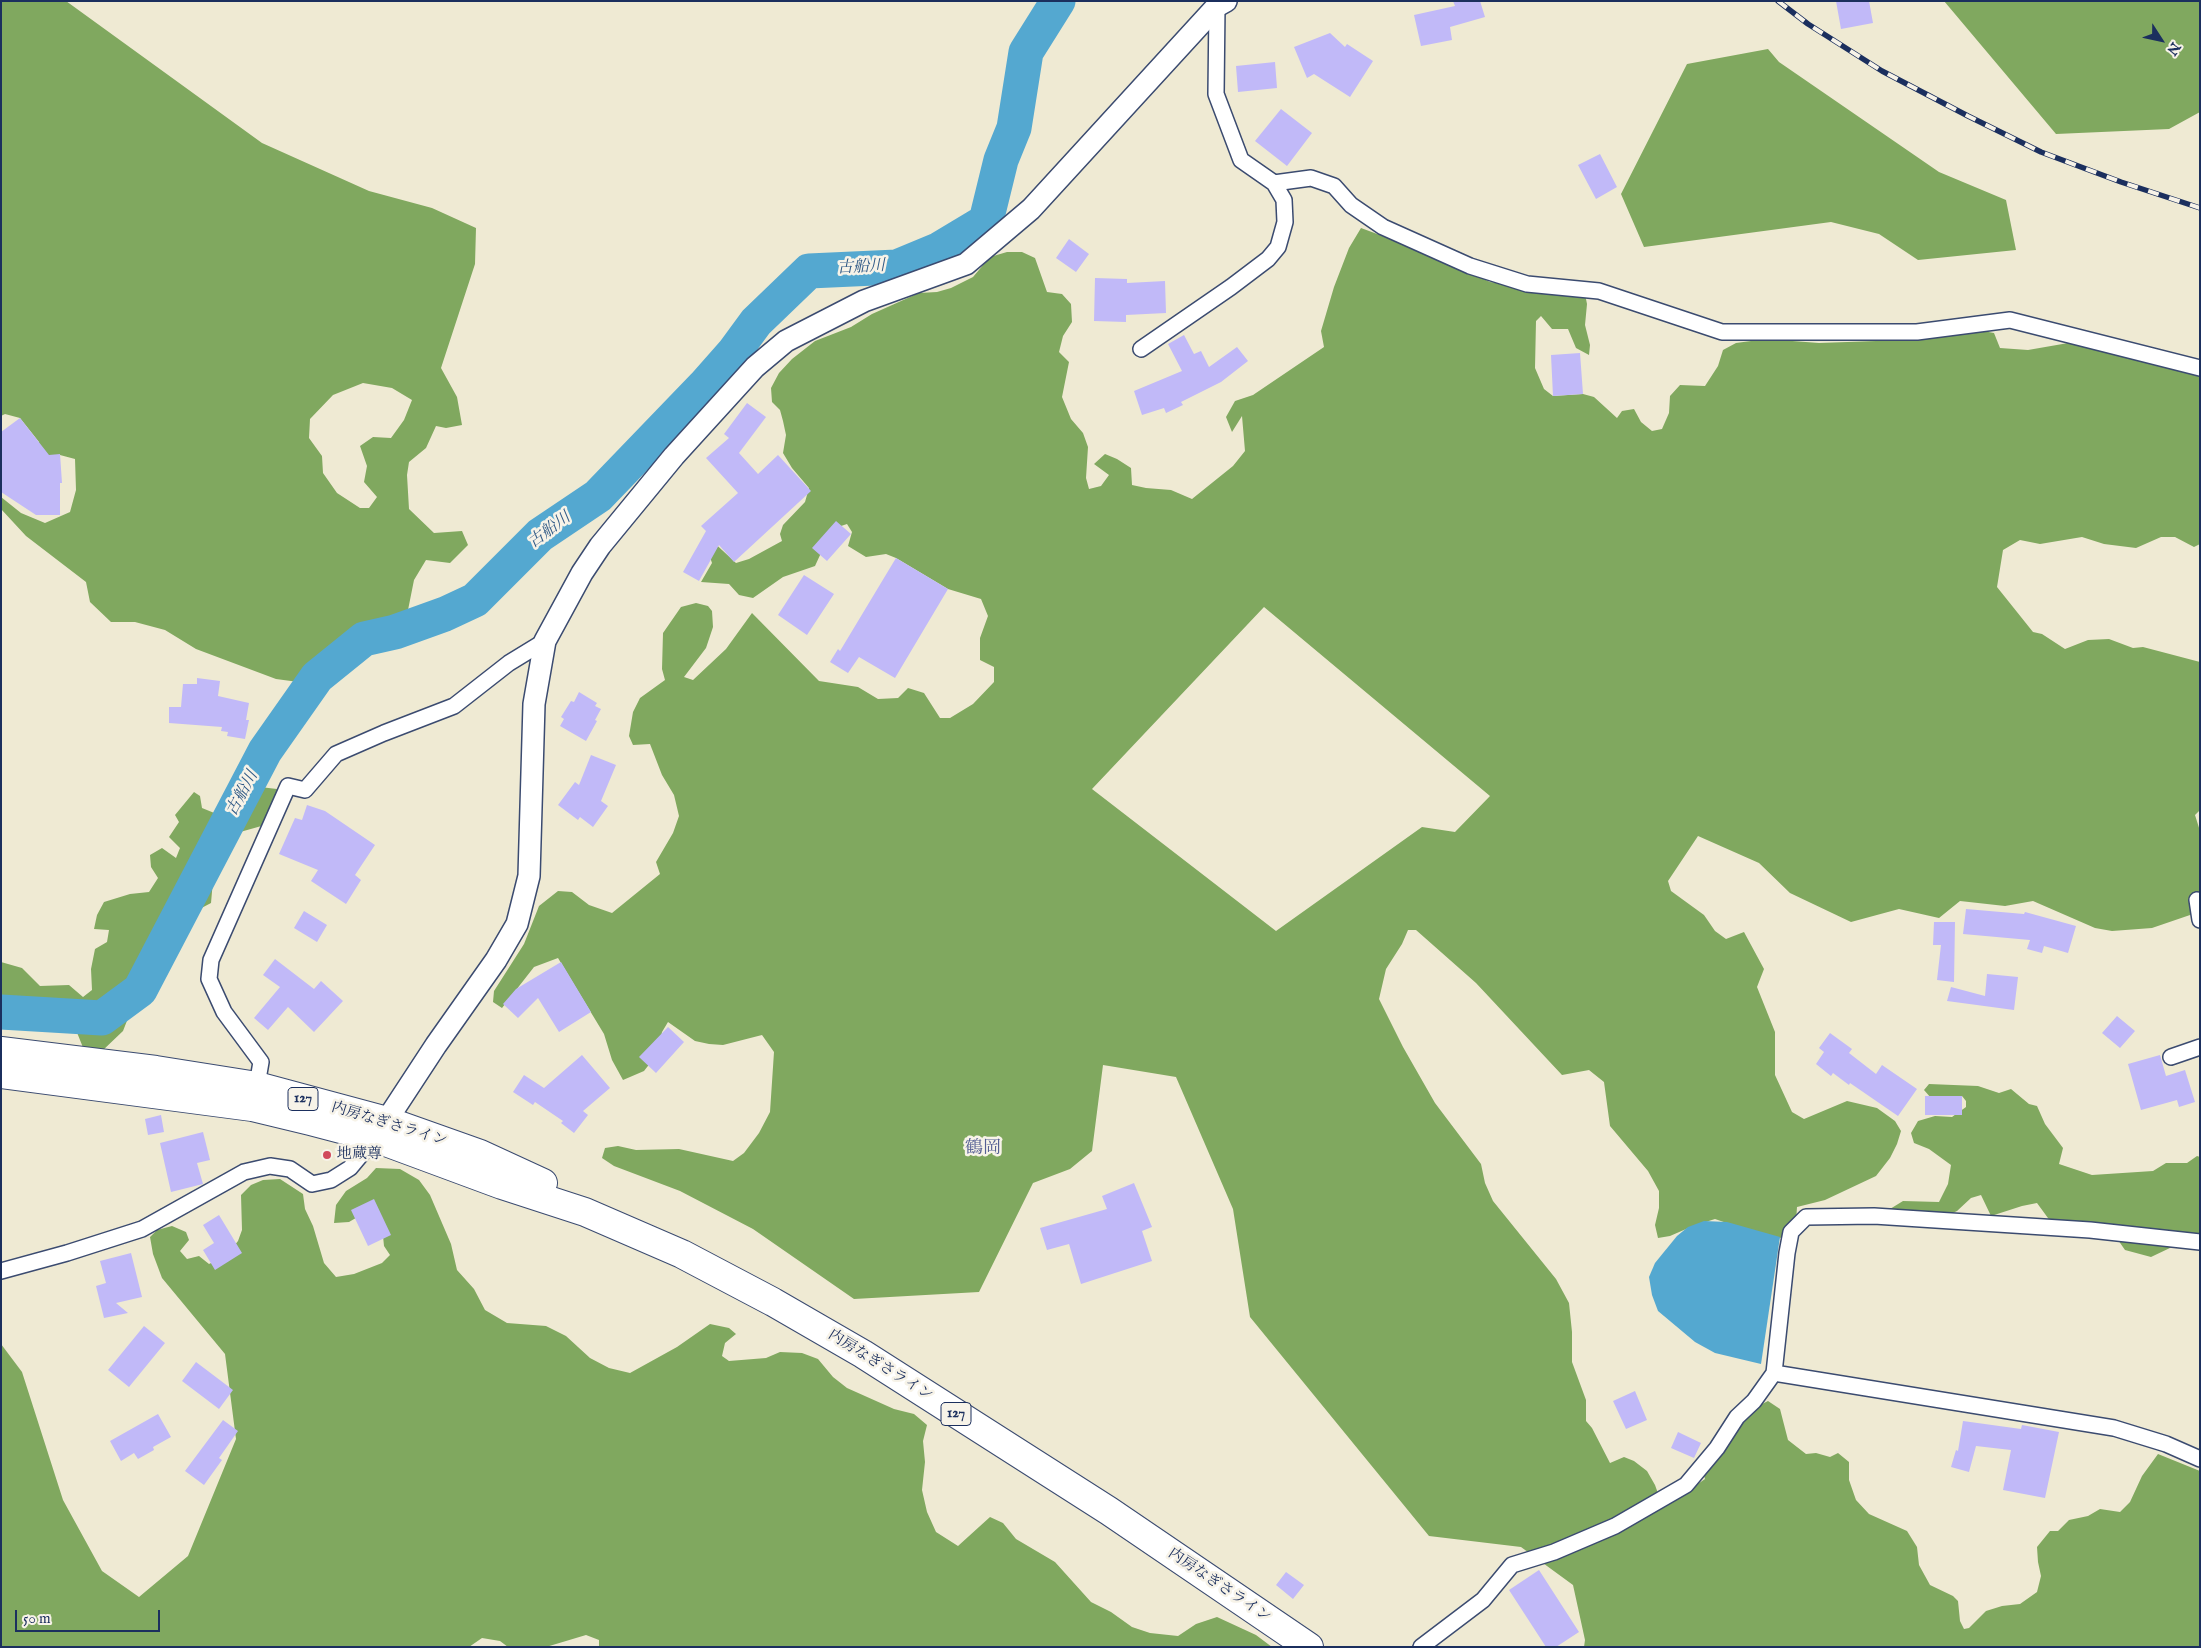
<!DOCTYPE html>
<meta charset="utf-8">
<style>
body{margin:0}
#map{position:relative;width:2201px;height:1648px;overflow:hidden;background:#efead3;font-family:"IM FELL English",serif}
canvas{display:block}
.frame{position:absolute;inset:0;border:2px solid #1b2f5e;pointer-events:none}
.north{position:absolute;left:2136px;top:15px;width:50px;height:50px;-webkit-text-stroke:4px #f7f3e8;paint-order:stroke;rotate:125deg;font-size:14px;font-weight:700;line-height:20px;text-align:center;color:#1b2f5e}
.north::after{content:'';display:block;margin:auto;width:18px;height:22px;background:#1b2f5e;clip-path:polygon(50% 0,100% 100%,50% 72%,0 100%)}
.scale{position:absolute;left:15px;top:1610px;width:145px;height:22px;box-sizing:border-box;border:2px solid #1b2f5e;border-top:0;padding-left:6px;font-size:15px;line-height:18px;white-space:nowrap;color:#1b2f5e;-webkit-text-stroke:4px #f7f3e8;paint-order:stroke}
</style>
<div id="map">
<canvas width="2201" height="1648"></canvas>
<div class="frame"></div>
<div class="north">N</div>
<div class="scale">50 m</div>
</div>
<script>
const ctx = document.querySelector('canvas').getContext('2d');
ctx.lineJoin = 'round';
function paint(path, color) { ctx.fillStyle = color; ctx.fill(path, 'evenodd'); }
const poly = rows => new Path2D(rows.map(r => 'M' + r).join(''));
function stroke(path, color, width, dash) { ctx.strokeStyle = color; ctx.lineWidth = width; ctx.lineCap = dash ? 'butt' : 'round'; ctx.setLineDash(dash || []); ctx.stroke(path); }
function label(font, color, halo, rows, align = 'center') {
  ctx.font = font + ' "IM FELL English","Noto Serif JP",serif'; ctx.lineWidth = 5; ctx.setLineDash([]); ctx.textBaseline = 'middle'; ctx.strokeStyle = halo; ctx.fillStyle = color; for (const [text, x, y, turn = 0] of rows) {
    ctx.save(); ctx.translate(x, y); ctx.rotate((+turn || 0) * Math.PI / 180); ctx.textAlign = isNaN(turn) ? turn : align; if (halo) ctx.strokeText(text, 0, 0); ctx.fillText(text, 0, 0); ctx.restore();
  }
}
paint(poly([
 [1,1,66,1,262,143,369,191,432,208,476,228,475,264,441,368,457,397,462,425,446,428,436,426,426,448,409,462,407,475,409,509,434,533,462,531,468,545,450,563,426,560,414,580,408,610,396,636,364,655,343,656,316,671,306,683,276,679,196,649,165,630,135,622,111,622,90,602,86,582,26,536,1,509,1,497,21,513,45,523,70,512,76,490,75,459,60,455,33,457,39,442,20,418,5,414,1,416],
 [363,383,392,388,412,400,404,420,391,438,373,437,360,446,367,466,364,482,377,497,369,508,360,508,337,493,323,473,322,456,309,438,310,419,333,395],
 [1944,1,2200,1,2200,112,2169,129,2056,134],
 [1768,49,1779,62,1939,172,2006,200,2016,250,1918,260,1879,234,1831,222,1644,247,1621,194,1687,64],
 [1361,228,1431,254,1490,282,1585,294,1587,304,1585,325,1590,345,1589,355,1576,348,1568,329,1552,329,1541,316,1536,321,1535,368,1544,389,1553,396,1583,394,1594,397,1617,418,1622,411,1634,409,1641,422,1652,431,1662,429,1669,413,1670,396,1680,385,1705,386,1718,366,1723,350,1736,343,1766,339,1819,343,1904,340,1978,330,1994,333,2000,348,2028,350,2074,342,2200,372,2200,544,2194,547,2175,537,2161,537,2136,548,2104,544,2082,537,2040,544,2020,540,2003,550,1997,587,2033,632,2042,634,2065,649,2088,640,2109,639,2133,648,2143,647,2200,662,2200,810,2195,815,2200,831,2200,905,2190,915,2152,928,2112,931,2095,928,2033,901,2005,906,1960,901,1939,918,1899,909,1851,922,1790,893,1759,863,1698,836,1668,881,1671,891,1704,915,1715,931,1726,939,1744,932,1764,969,1757,987,1775,1032,1775,1075,1792,1112,1804,1119,1847,1101,1877,1108,1895,1121,1901,1131,1897,1144,1890,1158,1876,1176,1825,1200,1797,1207,1796,1222,1786,1235,1776,1240,1715,1219,1693,1226,1670,1236,1658,1238,1655,1225,1659,1208,1659,1191,1648,1171,1610,1126,1604,1082,1589,1070,1562,1075,1476,983,1416,930,1408,930,1402,944,1386,969,1379,999,1403,1047,1435,1103,1481,1164,1485,1183,1493,1201,1556,1279,1569,1303,1572,1332,1572,1362,1586,1400,1586,1421,1592,1428,1610,1463,1624,1457,1634,1461,1647,1471,1655,1485,1660,1499,1689,1490,1705,1479,1702,1469,1754,1408,1768,1401,1780,1409,1788,1440,1806,1454,1816,1453,1830,1457,1838,1453,1849,1462,1849,1480,1856,1500,1869,1514,1907,1531,1917,1547,1919,1565,1930,1585,1953,1596,1958,1601,1960,1621,1964,1629,1969,1628,1986,1611,2002,1606,2020,1604,2037,1592,2041,1576,2038,1562,2037,1547,2050,1531,2058,1531,2069,1520,2088,1516,2100,1509,2120,1512,2130,1502,2142,1476,2158,1454,2200,1471,2200,1647,1584,1647,1585,1640,1573,1585,1521,1547,1429,1536,1250,1317,1233,1209,1176,1077,1103,1065,1092,1151,1070,1169,1033,1183,979,1292,854,1299,753,1229,680,1191,614,1166,602,1158,605,1148,618,1146,636,1150,679,1149,733,1161,744,1153,759,1133,770,1112,774,1052,762,1035,723,1045,709,1044,695,1041,668,1022,662,1032,658,1053,644,1071,623,1080,612,1060,604,1034,558,958,534,967,502,1008,493,1002,494,991,524,944,539,906,558,891,572,892,589,905,612,913,660,874,656,862,673,833,679,816,674,795,662,775,650,744,633,745,629,736,633,712,640,698,665,680,662,669,663,633,681,607,696,603,708,606,712,611,713,627,706,648,684,677,693,680,726,649,752,613,819,681,858,687,878,699,898,698,908,688,924,693,940,718,950,718,973,704,994,682,994,667,980,660,980,638,988,616,981,599,948,589,896,558,886,554,866,557,848,546,852,532,847,524,832,529,815,566,783,577,753,598,739,595,729,584,701,582,712,563,708,551,708,537,736,563,749,559,782,541,780,534,783,525,805,502,809,488,792,468,783,453,786,435,783,421,780,410,772,402,771,388,779,373,792,359,815,341,851,327,872,314,919,293,937,292,951,288,973,277,990,257,1007,252,1022,252,1035,258,1047,292,1062,294,1071,304,1072,322,1063,336,1059,352,1069,362,1062,397,1071,419,1083,433,1088,447,1086,478,1089,489,1101,486,1109,475,1094,464,1105,454,1117,459,1131,468,1132,485,1146,488,1171,490,1192,499,1233,466,1245,451,1242,416,1232,432,1226,417,1235,401,1253,395,1324,347,1321,331,1334,287,1349,248],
 [1264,607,1490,796,1455,832,1422,827,1276,931,1092,789],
 [260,787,277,789,275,808,265,825,233,834,214,869,211,903,173,923,166,946,141,968,126,992,130,1013,123,1031,101,1052,86,1055,74,1025,52,1018,1,1011,1,962,22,968,40,986,69,985,83,997,92,990,91,969,95,949,107,942,109,930,94,929,97,915,104,902,130,894,149,892,158,878,151,867,150,855,162,848,176,858,180,848,169,837,179,822,175,815,194,792,200,796,202,808,229,819,240,820,247,802],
 [1929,1084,1978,1086,1999,1093,2011,1089,2029,1104,2037,1106,2045,1124,2063,1148,2059,1164,2092,1175,2153,1171,2166,1163,2187,1163,2197,1156,2200,1157,2200,1245,2172,1247,2151,1257,2125,1250,2116,1237,2056,1229,2037,1203,2022,1206,1991,1216,1981,1195,1971,1198,1957,1211,1938,1220,1895,1215,1890,1209,1903,1201,1939,1202,1948,1184,1951,1165,1929,1149,1914,1143,1911,1133,1918,1121,1935,1116,1952,1117,1966,1107,1966,1101,1962,1096,1931,1098,1924,1090],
 [376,1168,400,1169,419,1180,430,1195,451,1244,457,1270,474,1289,485,1310,507,1323,546,1326,566,1336,590,1358,609,1368,630,1373,677,1347,710,1324,729,1328,736,1334,725,1343,722,1356,729,1361,766,1358,780,1352,802,1353,818,1359,833,1377,847,1388,894,1409,914,1414,927,1425,923,1441,925,1462,922,1490,927,1512,936,1532,958,1546,990,1517,1003,1523,1016,1539,1055,1562,1091,1602,1111,1612,1132,1627,1150,1633,1178,1636,1196,1624,1217,1617,1256,1635,1272,1647,599,1647,599,1640,586,1635,546,1647,508,1647,500,1641,482,1638,469,1647,1,1647,1,1344,22,1372,63,1500,102,1571,139,1597,188,1556,236,1439,225,1354,162,1278,153,1254,150,1237,157,1230,172,1226,186,1232,189,1240,180,1251,187,1259,199,1256,209,1264,226,1256,238,1241,242,1230,241,1195,251,1185,263,1180,280,1179,303,1194,305,1209,313,1226,324,1263,336,1277,354,1274,382,1263,390,1255,384,1246,383,1236,366,1212,349,1222,334,1223,336,1205,346,1191,367,1178]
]), '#80a85f');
paint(poly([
 [1704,1221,1727,1222,1780,1237,1761,1364,1715,1353,1695,1342,1658,1311,1652,1295,1649,1277,1655,1263,1677,1236,1688,1227]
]), '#54a8d0');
stroke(poly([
 [1,1012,102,1018,140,990,265,751,317,677,364,639,395,632,445,614,475,600,540,535,598,496,704,386,734,352,756,322,809,271,897,267,938,250,983,223,987,217,1001,160,1014,128,1026,52,1058,1]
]), '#54a8d0', 35);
paint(poly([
 [1453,1,1480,1,1485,17,1450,27,1452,40,1421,46,1414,15,1455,6],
 [1836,1,1869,1,1873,23,1841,29],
 [1330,33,1345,47,1347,44,1373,61,1350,97,1314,74,1307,78,1294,47],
 [1275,62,1277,88,1238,92,1236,66],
 [1281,109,1312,133,1287,166,1255,141],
 [1600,154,1617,187,1596,199,1578,165],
 [1069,239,1089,254,1076,272,1056,258],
 [1095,278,1127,279,1127,283,1165,281,1166,313,1126,315,1126,322,1094,321],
 [1184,335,1194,354,1201,351,1209,367,1237,347,1248,361,1221,382,1181,402,1183,405,1166,413,1164,408,1142,415,1134,391,1182,371,1168,344],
 [1580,353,1583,394,1553,396,1551,355],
 [747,403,766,417,739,453,758,474,778,455,811,491,734,562,719,545,699,581,683,572,706,531,701,526,738,493,706,458,729,438,724,434],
 [20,418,49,455,60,454,62,483,60,483,60,515,36,515,1,492,1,432],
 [836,521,851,534,827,561,812,548],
 [896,558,948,589,895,678,859,657,848,673,830,662,838,649,840,651],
 [804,575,834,594,807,635,778,615],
 [197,678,220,681,218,696,249,703,246,720,249,720,245,739,227,736,228,732,221,731,222,727,169,723,169,707,181,707,183,684,197,684],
 [579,692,597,703,595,706,601,709,595,720,597,721,586,741,560,726,564,719,561,717,571,701,574,702],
 [591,755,616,765,601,801,608,806,593,827,580,817,578,820,558,805,575,782,579,785],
 [307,805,325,811,375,845,355,875,361,880,346,904,311,881,318,870,279,854,295,818,302,820],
 [1966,909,2024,914,2025,912,2076,926,2068,953,2044,946,2042,953,2027,949,2030,940,1963,934],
 [304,911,327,925,317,942,294,928],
 [1934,922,1955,922,1954,982,1937,980,1941,945,1933,945],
 [275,959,314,989,321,981,343,1001,314,1032,288,1007,268,1030,254,1018,280,987,263,975],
 [561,962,591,1012,559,1032,538,998,518,1018,503,1004,516,989],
 [1987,974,2018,977,2014,1010,1947,1001,1951,987,1985,996],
 [2117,1016,2135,1031,2120,1048,2102,1033],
 [668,1027,684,1042,656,1073,639,1057],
 [1830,1033,1852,1049,1849,1053,1876,1074,1882,1065,1917,1089,1898,1116,1850,1083,1849,1085,1833,1073,1831,1076,1816,1064,1824,1052,1819,1048],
 [582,1055,610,1088,583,1111,588,1115,574,1133,561,1123,563,1121,535,1102,533,1105,513,1092,524,1075,544,1088],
 [2160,1055,2166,1076,2185,1070,2195,1102,2179,1107,2177,1100,2141,1110,2128,1064],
 [1925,1096,1962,1096,1962,1115,1925,1115],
 [161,1115,164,1132,148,1135,145,1119],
 [203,1132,210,1160,197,1163,203,1184,171,1192,160,1143],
 [1134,1183,1152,1227,1142,1231,1152,1261,1081,1284,1069,1244,1047,1250,1040,1228,1107,1209,1102,1196],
 [374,1199,391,1235,368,1246,351,1210],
 [219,1215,242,1253,215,1270,203,1250,214,1243,203,1225],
 [131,1253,142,1297,116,1303,128,1313,104,1318,96,1286,106,1283,100,1261],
 [144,1326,165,1343,129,1387,108,1370],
 [196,1362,233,1390,219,1409,182,1381],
 [1635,1391,1647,1420,1626,1429,1613,1401],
 [158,1414,171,1437,153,1447,154,1450,138,1459,134,1453,121,1461,110,1441],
 [223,1420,238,1431,219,1458,222,1460,204,1485,185,1471],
 [1963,1421,2021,1429,2022,1425,2059,1432,2045,1498,2003,1490,2011,1450,1976,1446,1969,1472,1951,1467,1956,1450,1958,1451],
 [1678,1432,1701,1443,1694,1458,1671,1448],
 [1539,1570,1579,1632,1556,1647,1546,1647,1509,1590],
 [1286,1572,1304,1585,1293,1599,1276,1585]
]), '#c1b9f8');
const street = poly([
 [1217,6,1216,94,1241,160,1274,183,1311,178,1334,186,1351,205,1383,227,1470,266,1527,284,1599,291,1722,332,1917,332,2010,320,2200,368],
 [1141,349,1231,287,1268,259,1278,247,1285,222,1284,200,1274,183],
 [2197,900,2200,920],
 [2171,1057,2200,1047],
 [256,1091,261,1062,224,1012,209,979,211,960,288,786,305,790,336,754,384,733,454,706,509,663,545,641],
 [1,1271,67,1253,142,1229,244,1172,270,1166,290,1169,312,1184,331,1180,350,1168,375,1138],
 [1774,1373,2114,1428,2166,1444,2200,1459],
 [1421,1647,1483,1600,1512,1565,1554,1552,1615,1526,1686,1485,1717,1448,1737,1417,1754,1401,1774,1373,1787,1253,1791,1232,1806,1217,1874,1216,2090,1230,2200,1242]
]);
const secondary = poly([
 [379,1132,436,1045,496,960,517,924,529,876,534,704,545,641,582,573,600,546,674,456,755,367,786,341,864,301,966,264,1031,209,1217,6,1226,1]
]);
const highway = poly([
 [1,1051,156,1070,257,1086,387,1121,480,1154,543,1183],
 [1,1074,252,1107,310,1121,375,1138,502,1185,585,1212,682,1254,773,1302,863,1354,1109,1511,1309,1647]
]);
stroke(street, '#3b4b70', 18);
stroke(secondary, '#3b4b70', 24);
stroke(highway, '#3b4b70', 30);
stroke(street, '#fff', 15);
stroke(secondary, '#fff', 21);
stroke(highway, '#fff', 28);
const rail = poly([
 [1778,1,1808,24,1882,71,1968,116,2041,152,2121,182,2200,208]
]);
stroke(rail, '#1b2f5e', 5.5);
stroke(rail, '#f7f3e8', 4, [11]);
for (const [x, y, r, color] of [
 [327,1155,5,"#d1495b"]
]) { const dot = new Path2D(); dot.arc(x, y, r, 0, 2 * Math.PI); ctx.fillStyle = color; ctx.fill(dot); stroke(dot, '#f7f3e8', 2); }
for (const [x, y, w] of [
 [303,1099,30],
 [956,1414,30]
]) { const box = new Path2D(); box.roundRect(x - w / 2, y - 11.5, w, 23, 4); ctx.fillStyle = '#f7f3e8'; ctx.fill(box); stroke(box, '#1b2f5e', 1); }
label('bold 14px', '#1b2f5e', null, [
 ["127",303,1099],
 ["127",956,1414]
]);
label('15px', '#1b2f5e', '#f7f3e8', [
 ["内房なぎさライン",389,1125,17],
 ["内房なぎさライン",880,1366,32],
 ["内房なぎさライン",1219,1586,34]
]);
label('15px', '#1b2f5e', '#f7f3e8', [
 ["地蔵尊",337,1155]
], 'left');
label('italic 16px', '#2f5986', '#f7f3e8', [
 ["古船川",861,268,-3],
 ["古船川",550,531,-37],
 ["古船川",243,794,-62]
]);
label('18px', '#555f94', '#f7f3e8', [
 ["鶴岡",983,1149]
]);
</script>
